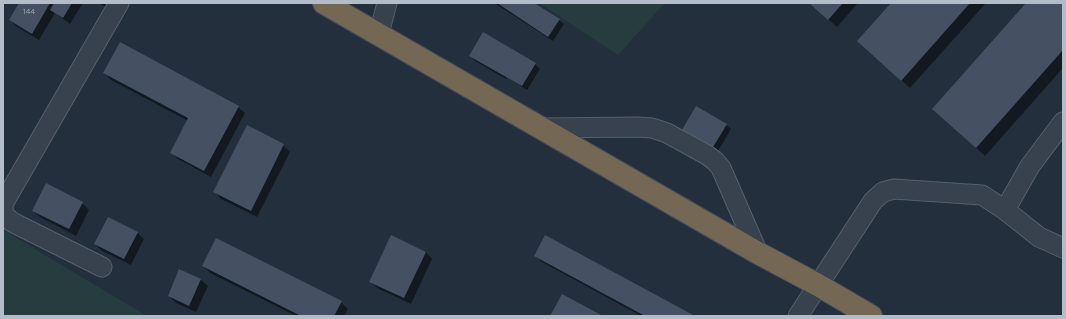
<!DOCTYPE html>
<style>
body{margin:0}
#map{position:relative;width:1066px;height:319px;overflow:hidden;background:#242f3e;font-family:"DM Sans",sans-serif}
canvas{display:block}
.frame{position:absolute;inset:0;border:4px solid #b4bcc9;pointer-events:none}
</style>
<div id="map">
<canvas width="1066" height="319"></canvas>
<div class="frame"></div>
</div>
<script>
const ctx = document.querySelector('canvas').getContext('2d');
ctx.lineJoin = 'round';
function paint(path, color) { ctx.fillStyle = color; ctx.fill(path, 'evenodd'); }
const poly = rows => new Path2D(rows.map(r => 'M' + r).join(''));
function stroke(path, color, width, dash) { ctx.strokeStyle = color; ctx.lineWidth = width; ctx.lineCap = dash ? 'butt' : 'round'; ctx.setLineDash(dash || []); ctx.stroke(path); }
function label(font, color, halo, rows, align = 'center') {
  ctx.font = font + ' "DM Sans",sans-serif'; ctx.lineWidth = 3; ctx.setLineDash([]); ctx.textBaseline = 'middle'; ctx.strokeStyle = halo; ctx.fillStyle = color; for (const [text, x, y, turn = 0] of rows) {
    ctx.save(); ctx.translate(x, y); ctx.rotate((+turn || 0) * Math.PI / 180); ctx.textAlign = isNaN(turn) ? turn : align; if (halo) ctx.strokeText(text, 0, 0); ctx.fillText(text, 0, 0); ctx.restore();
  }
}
paint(poly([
 [539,3,665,3,618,55],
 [3,230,147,316,3,316]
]), '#263c3f');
paint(poly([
 [20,3,83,3,70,24,55,13,39,40,17,27,10,20],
 [99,3,116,3,114,12],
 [494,3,532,3,559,20,564,24,553,41],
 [810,3,858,3,837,27],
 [892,3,986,3,910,88,867,50],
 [1027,3,1063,3,1063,68,985,156,942,117],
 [471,56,535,64,540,69,527,90,507,77,506,79,475,61],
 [105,73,238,107,245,113,211,177,178,159,171,152,188,121,111,80],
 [726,125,731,129,715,156,685,139],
 [283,145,290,152,257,217,221,199,215,192],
 [82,203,89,210,76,236,40,217,33,211],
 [137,233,144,239,131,265,102,251,95,244],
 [426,252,432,259,411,304,377,288,370,281],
 [535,256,693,316,641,316,542,262],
 [203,266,341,302,348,309,344,316,296,316,210,273],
 [201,280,208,286,196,312,176,303,169,296]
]), '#0007');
paint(poly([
 [19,3,50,3,32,34,9,20],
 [54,3,72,3,63,18,50,10],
 [497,3,534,3,560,19,548,37],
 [809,3,843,3,828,20],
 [891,3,970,3,901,81,857,41],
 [1026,3,1063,3,1063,50,976,148,932,109],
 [483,32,536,63,522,86,469,56],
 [120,42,239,106,204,171,170,153,188,118,103,73],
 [696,106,727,124,710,152,679,135],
 [247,125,284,144,251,211,213,192],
 [46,183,83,202,69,229,32,211],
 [108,217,138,232,124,259,94,244],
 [391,235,426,252,404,298,369,282],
 [545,235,695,316,645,316,534,256],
 [216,238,342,301,334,316,301,316,202,266],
 [179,269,201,279,189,306,168,296],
 [562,294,603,316,550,316]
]), '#455162');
const minor = poly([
 [379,34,387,3],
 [541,128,637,127,652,128,667,133,707,155,715,161,721,168,758,253],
 [3,204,119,3],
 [3,207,4,215,12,222,102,267],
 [1005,210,1039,237,1063,248],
 [798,316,873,201,883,192,894,189,982,195,1005,210,1030,166,1063,122]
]);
const highway = poly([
 [324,3,758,253,818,285,871,316]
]);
stroke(minor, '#565f6c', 21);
stroke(highway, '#434c59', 24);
stroke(minor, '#38414e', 19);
stroke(highway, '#746855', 22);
label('8px', '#98a1af', null, [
 ["144",29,12]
]);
</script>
